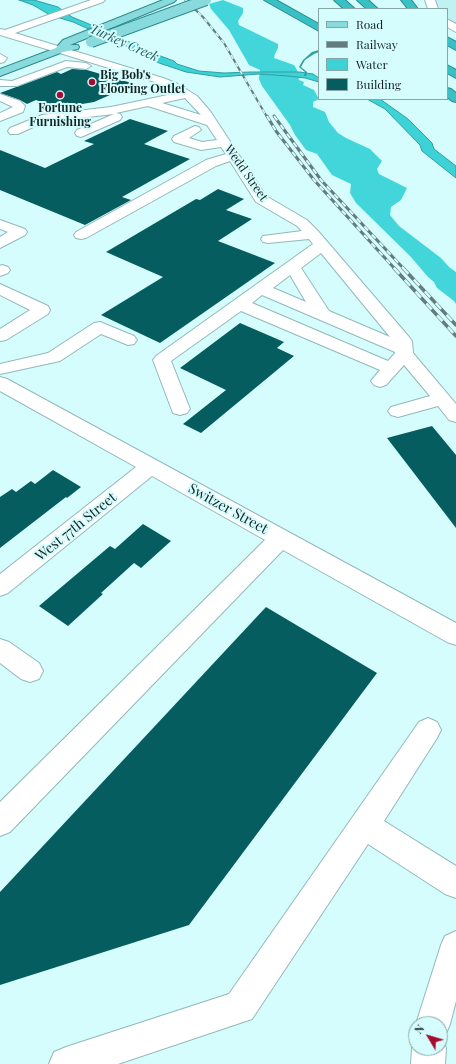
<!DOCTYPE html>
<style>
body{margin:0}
#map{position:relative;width:456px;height:1064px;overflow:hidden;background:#d6fdfe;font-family:"Playfair Display",serif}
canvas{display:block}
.legend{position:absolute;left:318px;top:8px;width:130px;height:92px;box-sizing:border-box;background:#d6fdfe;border:1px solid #89a6a7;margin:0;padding:5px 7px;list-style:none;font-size:12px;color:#152425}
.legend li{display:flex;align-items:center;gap:8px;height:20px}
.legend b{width:20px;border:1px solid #89a6a7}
.north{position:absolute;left:408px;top:1016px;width:40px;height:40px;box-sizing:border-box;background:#d6fdfe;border:1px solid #89a6a7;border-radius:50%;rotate:308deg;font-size:11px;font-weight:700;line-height:16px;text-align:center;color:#152425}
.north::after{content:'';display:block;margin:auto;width:14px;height:18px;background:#a60b30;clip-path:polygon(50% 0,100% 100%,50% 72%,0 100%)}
</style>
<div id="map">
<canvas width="456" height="1064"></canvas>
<ul class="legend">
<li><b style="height:5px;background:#88dadc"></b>Road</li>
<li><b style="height:5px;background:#637c7d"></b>Railway</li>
<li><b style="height:11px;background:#3dd2d6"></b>Water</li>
<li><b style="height:11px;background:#055d5f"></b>Building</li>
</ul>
<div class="north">N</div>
</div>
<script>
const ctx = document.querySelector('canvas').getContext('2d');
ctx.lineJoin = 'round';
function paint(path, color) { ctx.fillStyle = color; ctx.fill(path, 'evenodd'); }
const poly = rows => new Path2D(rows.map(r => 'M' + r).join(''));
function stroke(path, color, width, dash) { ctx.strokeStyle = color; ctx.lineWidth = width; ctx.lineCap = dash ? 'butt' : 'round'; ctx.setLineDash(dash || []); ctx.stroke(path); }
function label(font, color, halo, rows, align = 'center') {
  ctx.font = font + ' "Playfair Display",serif'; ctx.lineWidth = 4; ctx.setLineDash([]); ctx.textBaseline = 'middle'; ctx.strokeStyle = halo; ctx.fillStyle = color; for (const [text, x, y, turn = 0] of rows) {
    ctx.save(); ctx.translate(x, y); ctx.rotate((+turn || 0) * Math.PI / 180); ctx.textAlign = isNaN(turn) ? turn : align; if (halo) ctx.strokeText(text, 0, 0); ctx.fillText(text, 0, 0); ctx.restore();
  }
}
paint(poly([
 [434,0,456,0,456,27,447,22,447,9,439,9]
]), '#c1f2f3');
paint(poly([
 [223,0,243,8,243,13,238,21,239,25,278,44,278,48,275,54,274,58,294,65,297,70,299,80,304,82,303,85,314,90,319,99,313,102,313,107,325,112,329,122,338,133,346,138,370,149,382,161,377,169,379,174,407,188,401,200,391,207,390,215,399,226,441,258,449,267,456,272,456,304,454,301,437,288,434,282,428,277,410,256,356,203,350,193,351,184,332,175,317,154,306,150,295,135,290,125,262,86,259,79,260,70,249,65,229,30,211,9,209,4]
]), '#42d6da');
const water = poly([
 [19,0,34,0,58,7,72,17,118,36,147,51,174,61,177,64,199,71,224,73,250,72,300,72,313,74,319,78,319,82,305,78,288,76,259,74,220,77,186,72,159,63,133,49,73,22,50,15,33,5,19,0],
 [367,99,380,99,408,119,432,143,434,149,456,166,456,178,422,151,420,145,385,109,367,99]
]);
paint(water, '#3dd2d6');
stroke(water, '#319ea1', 1);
paint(poly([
 [319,50,319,52,314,54,305,60,301,67,307,72,306,76,304,76,305,72,299,67,303,60,312,52,319,50]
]), '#319ea1');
paint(poly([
 [72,69,87,70,135,84,94,102,58,108,36,100,27,104,20,100,0,93,57,72,61,74],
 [130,119,168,131,144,144,190,159,122,197,131,200,85,225,0,190,0,150,45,168,94,144,84,141],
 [218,189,244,199,226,210,252,219,218,241,275,263,160,343,101,315,163,277,106,252,196,199,200,200],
 [240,323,284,342,277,348,294,356,201,433,183,424,226,390,180,368],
 [432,426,456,455,456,528,387,438],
 [53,470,81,487,67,498,66,497,0,548,0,497,12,489,16,492,31,481,35,484],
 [143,524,171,541,141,568,134,563,101,593,103,594,68,626,39,606,110,546,115,549],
 [266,607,377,673,189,925,0,985,0,892]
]), '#055d5f');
const minor = poly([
 [91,0,105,0,103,2,15,33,163,78,176,83,197,96,210,111,266,196,307,220,318,231,409,337,412,341,413,353,456,404,456,422,449,420,438,406,398,417,391,415,388,411,391,407,430,396,404,365,386,385,380,387,374,385,371,381,380,370,241,311,171,361,190,409,187,413,180,415,173,413,153,360,156,356,313,244,309,239,268,243,263,242,261,239,263,236,302,231,297,226,256,202,230,161,216,166,86,238,81,239,76,238,74,235,76,232,206,160,226,154,221,147,201,150,174,142,172,139,174,136,195,126,199,127,201,130,189,138,202,142,217,140,207,125,148,106,116,113,120,114,122,117,120,120,81,137,77,136,75,133,77,130,114,114,44,122,18,134,10,134,8,131,10,128,42,115,111,107,177,93,155,82,0,35,0,29,5,30,91,0],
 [185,98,201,115,162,103,185,98],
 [321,253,390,337,329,311,301,268,321,253],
 [290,275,306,302,273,288,290,275],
 [262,295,395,352,395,353,388,361,252,303,262,295],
 [425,0,435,0,438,9,428,9,425,0],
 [447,19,456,24,456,32,447,27,447,19],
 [0,54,7,58,4,62,0,63,0,54],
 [66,61,86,63,91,66,86,69,67,67,17,86,0,86,0,80,12,81,66,61],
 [0,94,20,101,25,106,23,112,0,121,0,113,13,107,0,101,0,94],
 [0,220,25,229,27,232,25,235,0,248,0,237,8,232,0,229,0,220],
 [2,265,8,267,10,270,8,273,0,276,0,266,2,265],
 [0,284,48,306,50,310,48,314,6,340,0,341,0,329,30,310,0,295,0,284],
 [100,322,134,336,137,340,134,344,128,345,101,334,60,361,0,374,0,364,48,353,94,323,100,322],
 [0,377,7,379,456,623,456,645,447,642,283,550,10,832,0,836,0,802,265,540,152,476,8,593,0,596,0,574,136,467,0,391,0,377],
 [0,639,9,642,39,663,43,671,39,679,30,682,21,679,0,663,0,639],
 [428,718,437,722,441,730,437,738,384,821,456,866,456,898,445,894,368,844,252,1019,118,1064,49,1064,54,1052,66,1047,229,994,419,722,428,718],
 [456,931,456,1001,450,1024,445,1036,442,1037,446,1048,445,1064,411,1064,412,1048,416,1038,416,1048,440,1048,440,1024,416,1024,441,945,445,936,456,931]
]);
const major = poly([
 [163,0,176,0,174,2,70,45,78,45,79,47,78,49,63,52,0,76,0,69,56,48,63,40,163,0]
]);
const highway = poly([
 [264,0,276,0,319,24,319,31,264,0],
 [334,0,345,0,355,9,344,9,334,0],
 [357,0,368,0,378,9,367,9,357,0],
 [401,0,411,0,418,9,408,9,401,0],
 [447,37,456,42,456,50,447,45,447,37],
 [447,65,456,70,456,78,447,73,447,65],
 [447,88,451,89,456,93,456,102,452,101,447,97,447,88]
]);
stroke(minor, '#93b8b9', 2);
stroke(major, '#2c8a8d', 2);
stroke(highway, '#2c8a8d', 2);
paint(minor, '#fff');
paint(major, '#88dadc');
paint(highway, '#38c1c5');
const railFar2 = poly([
 [185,0,203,17,224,43,267,117]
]);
const railFar1 = poly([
 [267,116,276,131,314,180,395,269],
 [274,116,321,180,404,269]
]);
const rail = poly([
 [394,268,456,336],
 [403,268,456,325]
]);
stroke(railFar2, '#637c7d', 2);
stroke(railFar1, '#637c7d', 3);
stroke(rail, '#637c7d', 3.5);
stroke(railFar2, '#d6fdfe', 1.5, [4.5]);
stroke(railFar1, '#d6fdfe', 2, [5.5]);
stroke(rail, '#d6fdfe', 2.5, [8]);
const majorBridge = poly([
 [91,42,206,0]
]);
stroke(majorBridge, '#2c8a8d', 12, []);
stroke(majorBridge, '#88dadc', 10);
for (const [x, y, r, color] of [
 [92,82,4,"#a60b30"],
 [60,95,4,"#a60b30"]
]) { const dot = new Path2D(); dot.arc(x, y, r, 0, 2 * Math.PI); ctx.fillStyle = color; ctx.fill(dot); stroke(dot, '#d6fdfe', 1.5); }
label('bold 12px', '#152425', '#d6fdfe', [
 ["Big Bob's",100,75],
 ["Flooring Outlet",100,89],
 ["Fortune",60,108,"center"],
 ["Furnishing",60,122,"center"]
], 'left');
label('12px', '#152425', '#d6fdfe', [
 ["Wedd Street",246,173,55]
]);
label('italic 13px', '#215c5e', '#d6fdfe', [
 ["Turkey Creek",124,43,24]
]);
label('14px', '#152425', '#d6fdfe', [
 ["Switzer Street",228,509,29],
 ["West 77th Street",76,527,-39]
]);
</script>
